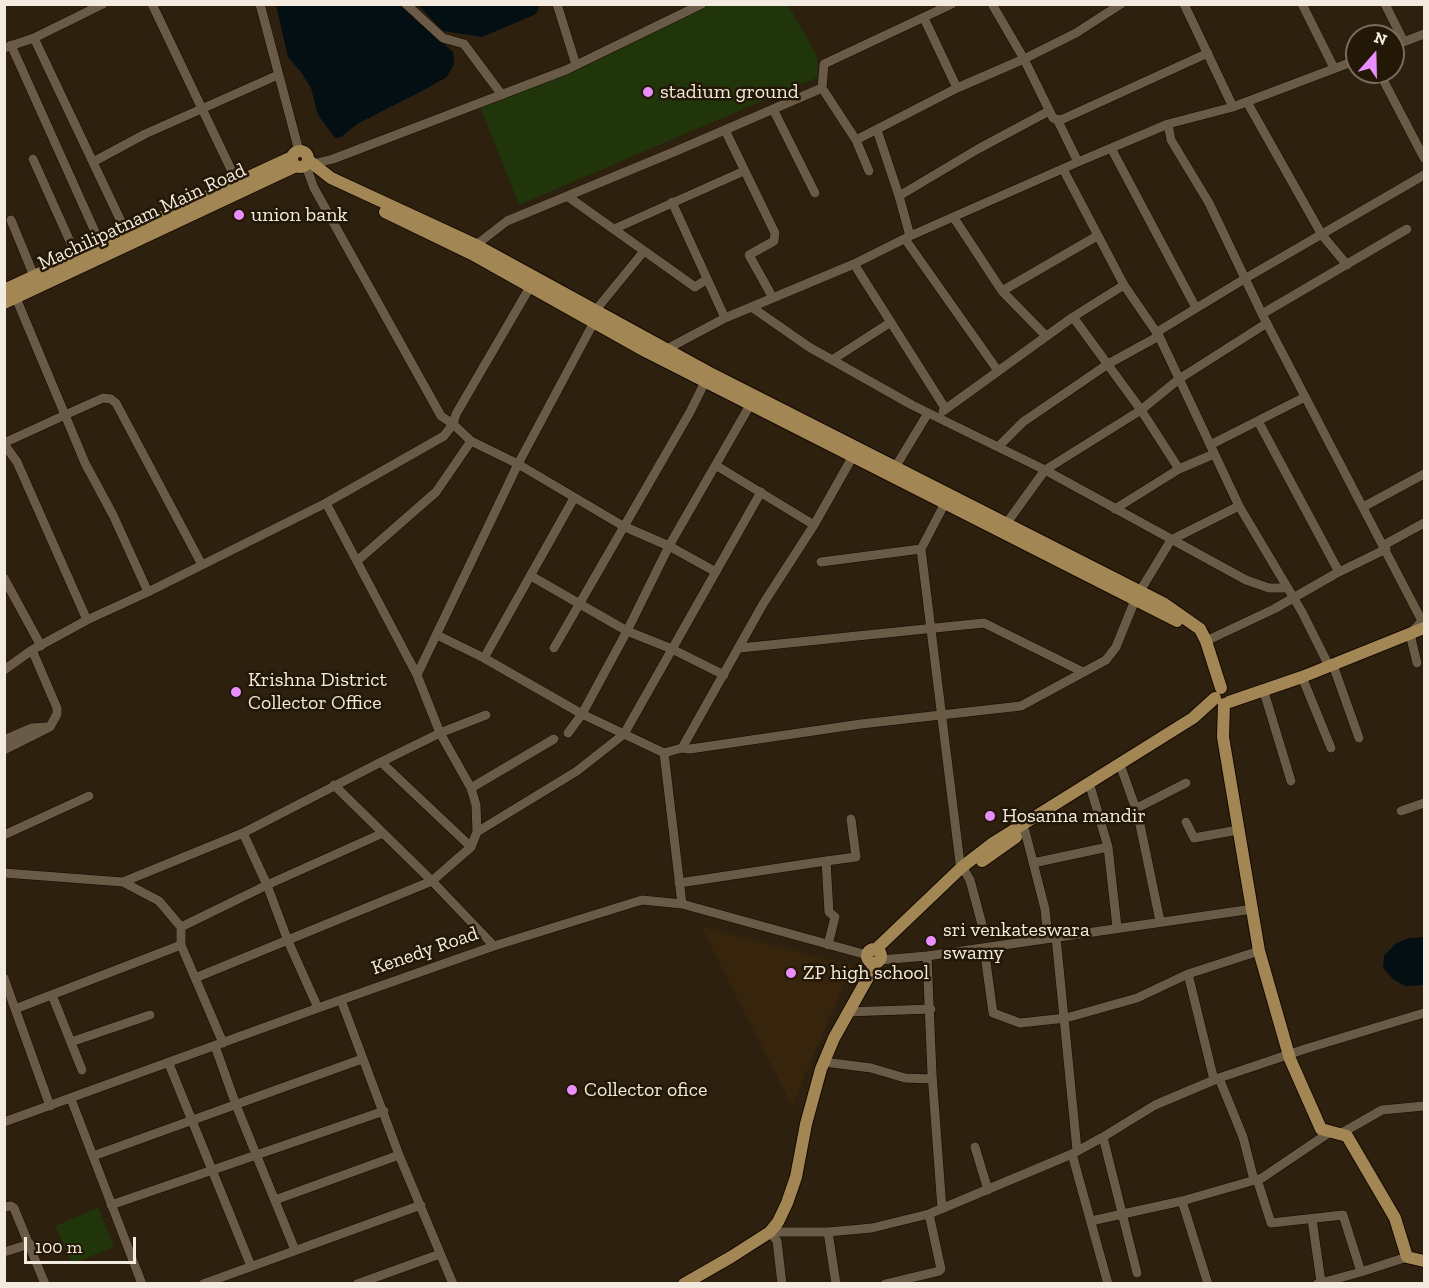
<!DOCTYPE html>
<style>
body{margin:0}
#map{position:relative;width:1429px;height:1288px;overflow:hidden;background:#2d200f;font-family:"Zilla Slab",serif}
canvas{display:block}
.frame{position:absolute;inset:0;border:6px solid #f4ebe0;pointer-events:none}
.north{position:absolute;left:1345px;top:24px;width:60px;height:60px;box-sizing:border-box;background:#231706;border:2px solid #776c5d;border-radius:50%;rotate:20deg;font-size:16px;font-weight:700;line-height:24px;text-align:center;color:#f4ebe0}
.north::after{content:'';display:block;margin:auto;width:21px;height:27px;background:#ea8dfd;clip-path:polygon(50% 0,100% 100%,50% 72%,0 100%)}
.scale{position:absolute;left:24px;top:1237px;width:112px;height:27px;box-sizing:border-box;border:3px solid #f4ebe0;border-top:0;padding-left:8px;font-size:18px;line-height:21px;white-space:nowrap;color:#f4ebe0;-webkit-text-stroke:4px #231706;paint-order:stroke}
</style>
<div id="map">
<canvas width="1429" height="1288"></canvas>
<div class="frame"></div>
<div class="north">N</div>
<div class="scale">100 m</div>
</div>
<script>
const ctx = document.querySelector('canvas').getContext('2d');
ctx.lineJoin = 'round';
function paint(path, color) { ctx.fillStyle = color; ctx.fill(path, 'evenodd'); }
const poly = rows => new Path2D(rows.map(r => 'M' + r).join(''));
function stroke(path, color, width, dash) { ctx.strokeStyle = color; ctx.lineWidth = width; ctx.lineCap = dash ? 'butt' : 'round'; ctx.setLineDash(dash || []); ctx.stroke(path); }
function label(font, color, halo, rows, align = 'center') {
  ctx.font = font + ' "Zilla Slab",serif'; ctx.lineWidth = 5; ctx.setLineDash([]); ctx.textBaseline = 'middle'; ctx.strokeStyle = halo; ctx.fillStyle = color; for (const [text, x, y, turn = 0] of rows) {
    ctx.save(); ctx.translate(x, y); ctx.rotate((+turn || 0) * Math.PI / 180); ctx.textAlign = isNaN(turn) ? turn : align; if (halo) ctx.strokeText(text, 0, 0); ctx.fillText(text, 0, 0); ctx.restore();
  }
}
paint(poly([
 [701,927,852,965,792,1106]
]), '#36250c');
paint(poly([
 [702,5,788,5,817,56,818,77,519,205,480,106],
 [98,1208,114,1247,72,1264,55,1226]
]), '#20360a');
paint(poly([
 [276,5,401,5,453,52,454,64,447,77,422,91,357,124,341,137,335,138,318,115,311,88,301,72,288,57],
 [418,5,540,5,536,14,482,37,443,31],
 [1424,937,1424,985,1406,986,1394,980,1383,968,1384,956,1395,944,1409,938]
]), '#030f12');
const minor = poly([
 [152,4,237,182],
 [260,4,299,151],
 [406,4,443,38,464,44,502,95],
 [557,4,576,65],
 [992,4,1024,59,1053,118,1057,120,1063,119,1208,53],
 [1302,4,1334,68],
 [1385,4,1404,42],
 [924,18,957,88],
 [34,38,127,234],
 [11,45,101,245],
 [1393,46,1424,34],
 [4,48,34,38,103,4],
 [1379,72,1424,158],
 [822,88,856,140,957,88,1024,59,1076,33,1121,4],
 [1247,102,1322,235,1347,265],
 [1233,107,1357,60],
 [773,109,815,193],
 [1057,119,1078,162],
 [1168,124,1171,140,1209,203,1262,314,1422,621,1410,634,1417,663],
 [725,130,775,233,774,241,749,255,773,298],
 [877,130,899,196,910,236],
 [856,140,869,171],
 [1111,148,1196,308],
 [33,159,77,257],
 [93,162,145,134,278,75],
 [313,164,333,159,566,70,702,4],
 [1063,169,1124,285,1159,336,1239,506,1302,612,1326,660],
 [567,196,695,287,707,279],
 [899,196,978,149,1049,111],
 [672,202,725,318],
 [954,218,1002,291,1046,336],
 [11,220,34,276],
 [614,229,744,171],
 [905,239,998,371],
 [476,245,507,221,676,151,822,88,824,64,952,4],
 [854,264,945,408],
 [1124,285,1073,317,1141,410,1179,469],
 [1002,291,1097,236],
 [16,298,65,415,103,398,111,399,116,403,202,565],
 [753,308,809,347,912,405,1045,470,1246,580,1269,588,1288,588],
 [595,311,644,251],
 [1262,314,1407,229],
 [1157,332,1246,278,1424,175],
 [663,351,725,318,854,264,910,236,1078,162,1168,124,1233,107,1184,4],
 [832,360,891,322],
 [943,411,1073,317],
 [1258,421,1339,572],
 [471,441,518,464,623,526,669,546,750,405,754,401],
 [4,443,65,415,85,463,113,515,148,592],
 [4,444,17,462,87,620],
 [1210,445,1305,397],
 [998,447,1023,422,1108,364,1159,336],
 [717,466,814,525,853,456],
 [896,466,928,413],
 [326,503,417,675,440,733,471,788,476,805,477,832,471,847,432,881,494,946],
 [945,503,921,549,960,863,970,880,984,932],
 [1363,507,1424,474],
 [1115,509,1179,469,1214,454],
 [1006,524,1045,470,1141,410,1179,379,1267,323],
 [1384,545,1424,523],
 [357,561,436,492,471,441,453,424,456,414,530,287],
 [821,562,921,549],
 [531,576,627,631,672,649,724,675],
 [4,578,41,646],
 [1140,591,1171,540,1239,506],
 [437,635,484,658,582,714,664,753,682,748,763,604,814,525],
 [1206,641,1274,609,1335,574,1386,549],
 [554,648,690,412,705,382],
 [740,648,984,623,1083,672],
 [484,658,574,498],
 [1333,665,1359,738],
 [4,670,32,650],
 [417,675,518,464,594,322],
 [1302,677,1331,748],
 [1264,692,1291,781],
 [568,733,582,714,627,631,669,546,716,572],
 [4,740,32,728,47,727],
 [682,748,690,749,861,724,1021,706,1106,660,1116,647,1135,600],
 [4,750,50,727,57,714,57,708,32,650,87,620,148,592,326,503,444,436,453,424,441,416,314,188,307,169],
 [664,753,682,904],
 [381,762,471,847],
 [1122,770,1138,815,1160,921],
 [471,788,554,739],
 [1091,789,1108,847,1117,927],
 [1135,809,1186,783],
 [1401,811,1424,803],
 [1186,822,1194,838,1238,830],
 [1025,831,1045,909,1048,938],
 [477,832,577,771,624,734,761,492],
 [243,833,267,885,288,941,318,1008],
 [4,835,89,796],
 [1033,863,1108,847],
 [4,873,123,882,159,901,181,927,181,945,223,1043],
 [123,882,243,833,381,762,440,733,486,715],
 [679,883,826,861],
 [181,927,267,885,383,833],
 [1056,937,1077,1150],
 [828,945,835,917,829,912,826,861,856,857,851,819],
 [984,948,993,1013,1020,1023,1066,1018,1137,998,1188,974,1259,951],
 [927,956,932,1074,942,1209],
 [880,960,927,956,1253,909],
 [1188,974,1214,1080],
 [4,978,50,1106],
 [195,978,432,881,334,785],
 [52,995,82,1070],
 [341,1000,399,1155,453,1284],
 [15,1009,181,945],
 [847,1012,931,1009],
 [71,1042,150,1015],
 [215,1046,236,1105,295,1250],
 [824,1062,871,1068,905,1078,932,1079],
 [169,1064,251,1266],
 [1219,1078,1243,1137,1254,1180],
 [71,1099,142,1284],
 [4,1122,318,1008,494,946,642,900,682,904,867,955],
 [1340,1134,1382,1110,1424,1106],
 [1103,1137,1137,1273],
 [975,1147,988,1190],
 [1072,1154,1108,1284],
 [93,1156,362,1059],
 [1257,1179,1271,1223,1343,1215,1361,1272,1407,1257],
 [275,1200,399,1155],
 [1182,1201,1208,1284],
 [111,1205,384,1111],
 [4,1207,11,1206,14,1208,45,1284],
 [1312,1219,1321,1282],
 [1091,1221,1182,1201,1262,1178,1330,1132],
 [770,1232,828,1232,872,1228,929,1214,1072,1154,1103,1137,1155,1105,1219,1078,1305,1049,1424,1013],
 [770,1232,777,1241,782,1284],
 [828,1232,836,1284],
 [4,1252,30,1244],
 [203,1284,421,1205],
 [357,1284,440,1254],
 [885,1284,939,1271,941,1269,929,1214],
 [1317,1284,1361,1272]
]);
const major = poly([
 '292 159a8 8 0 1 1 16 0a8 8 0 1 1-16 0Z',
 [308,160,331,178,476,245,708,372,1163,603,1200,629,1206,641,1221,688],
 [385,212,472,254,645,351,1177,621],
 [4,290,292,157],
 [4,303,296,166],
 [1229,702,1302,677,1424,628],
 [1224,704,1223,737,1259,951,1290,1059,1321,1129,1347,1136,1395,1218,1407,1257,1424,1261],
 [982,861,1016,837],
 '867 956a7 7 0 1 1 14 0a7 7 0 1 1-14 0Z',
 [875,950,962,867,993,843,1193,718,1215,698],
 [684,1284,731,1257,770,1232,778,1222,787,1203,796,1177,806,1124,821,1069,834,1038,876,963]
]);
stroke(minor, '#150900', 10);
stroke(major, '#150900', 14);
stroke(minor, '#6a5b47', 9);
stroke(major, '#a28653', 12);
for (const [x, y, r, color] of [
 [648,92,6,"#ea8dfd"],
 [239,215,6,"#ea8dfd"],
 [236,692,6,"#ea8dfd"],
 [990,816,6,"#ea8dfd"],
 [931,941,6,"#ea8dfd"],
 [791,973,6,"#ea8dfd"],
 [572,1090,6,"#ea8dfd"]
]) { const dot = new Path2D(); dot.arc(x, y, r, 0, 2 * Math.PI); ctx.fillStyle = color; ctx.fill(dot); stroke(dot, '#231706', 2); }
label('20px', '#f4ebe0', '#231706', [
 ["stadium ground",660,92],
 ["union bank",251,215],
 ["Krishna District",248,680],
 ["Collector Office",248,703],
 ["Hosanna mandir",1002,816],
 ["sri venkateswara",943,930],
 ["swamy",943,953],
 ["ZP high school",803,973],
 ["Collector ofice",584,1090]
], 'left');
label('20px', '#f4ebe0', '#231706', [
 ["Machilipatnam Main Road",142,217,-25],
 ["Kenedy Road",425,951,-19]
]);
</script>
